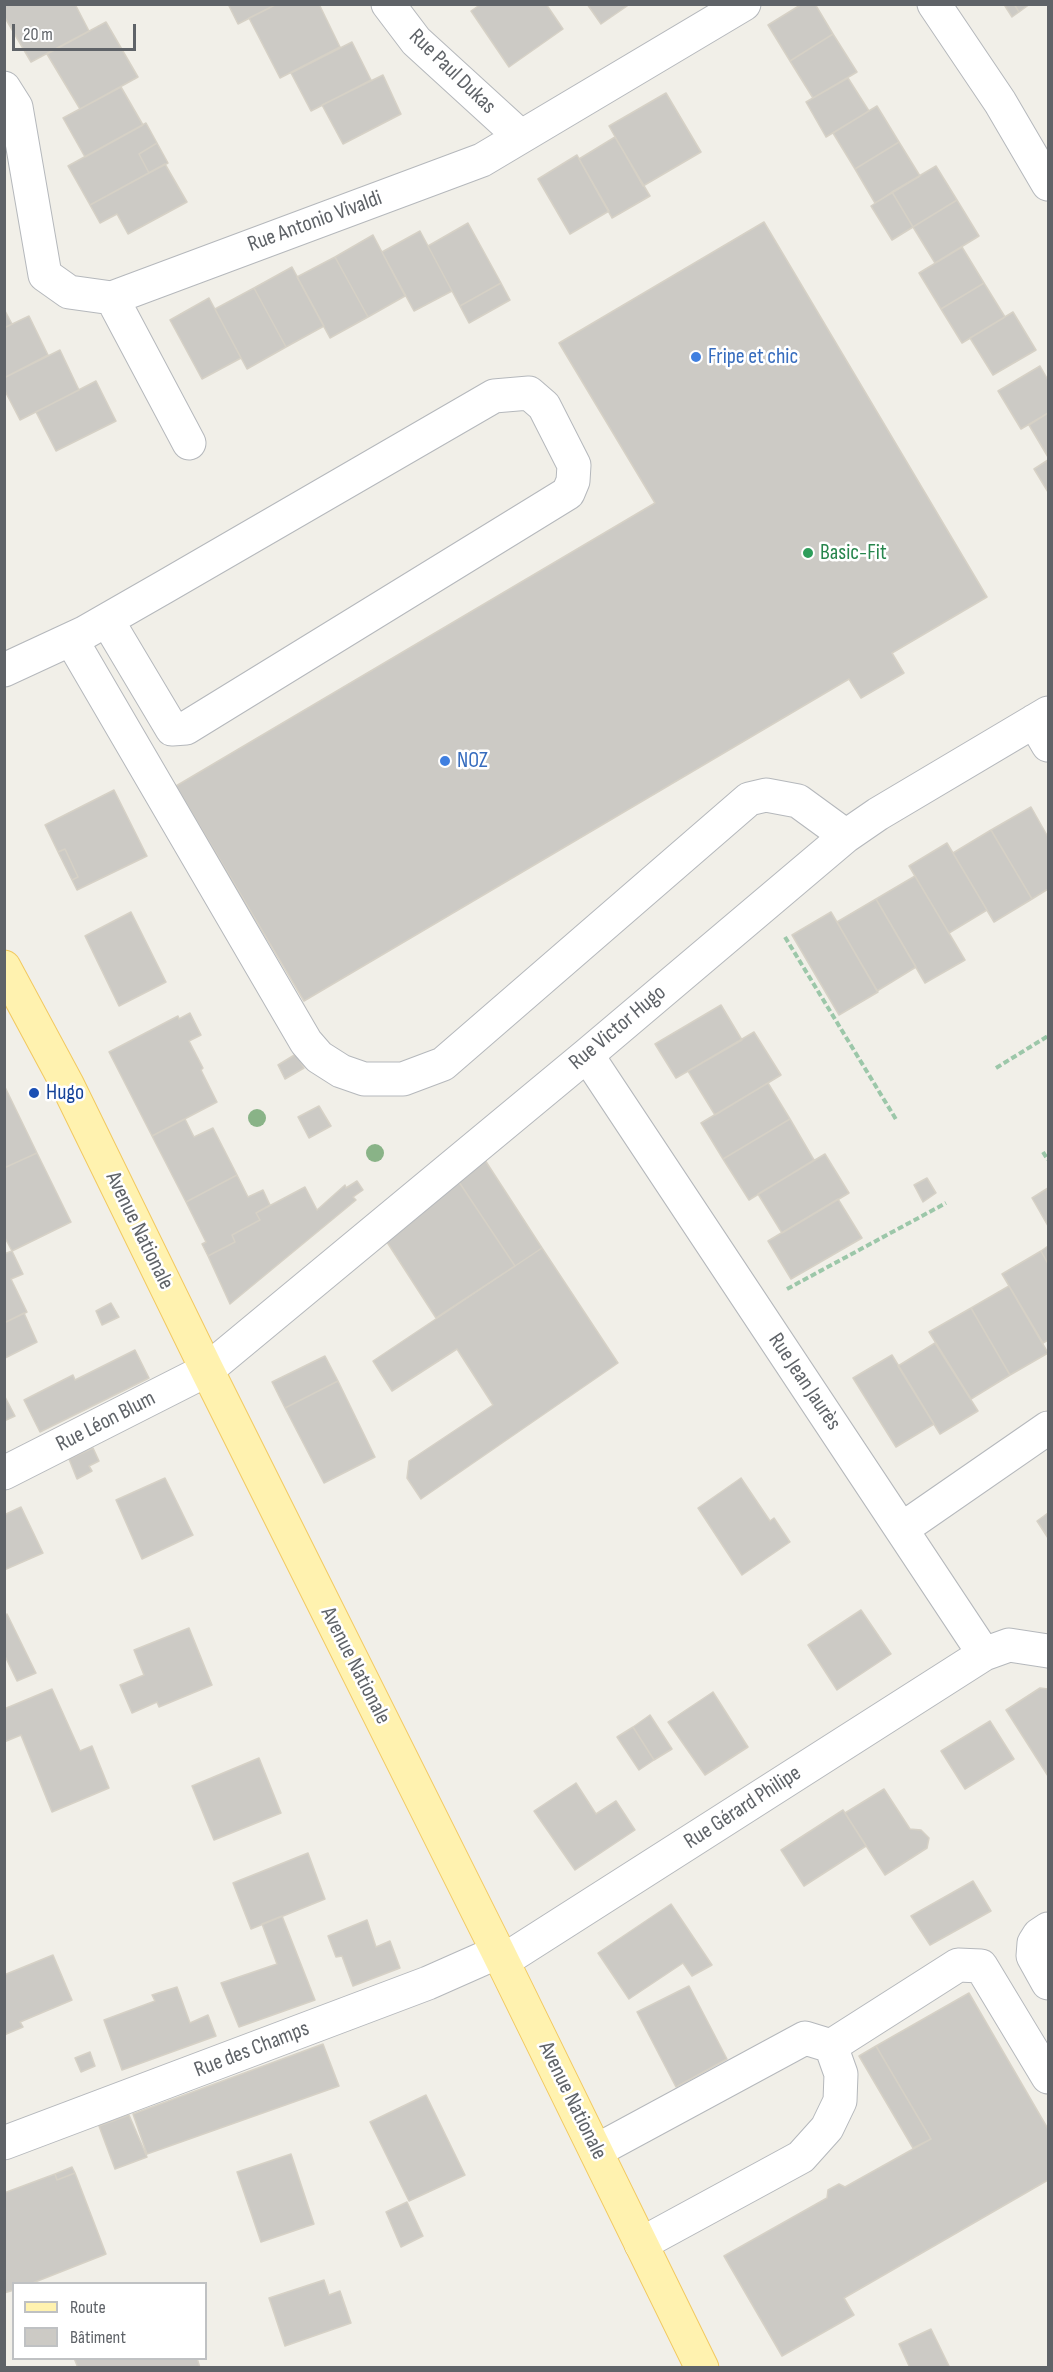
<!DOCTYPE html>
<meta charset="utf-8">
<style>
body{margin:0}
#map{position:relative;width:1053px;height:2372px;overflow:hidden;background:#f1efe8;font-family:"Sofia Sans Condensed",sans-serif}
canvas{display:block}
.frame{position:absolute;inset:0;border:6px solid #5f6368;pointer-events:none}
.legend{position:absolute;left:12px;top:2282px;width:195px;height:78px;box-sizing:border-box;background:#fff;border:2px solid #bfc1c3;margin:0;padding:8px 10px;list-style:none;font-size:18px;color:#5f6368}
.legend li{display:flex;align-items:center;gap:12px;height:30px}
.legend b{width:30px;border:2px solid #bfc1c3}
.scale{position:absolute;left:12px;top:24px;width:124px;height:27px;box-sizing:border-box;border:3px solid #5f6368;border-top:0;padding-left:8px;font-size:18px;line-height:21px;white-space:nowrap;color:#5f6368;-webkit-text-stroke:4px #fff;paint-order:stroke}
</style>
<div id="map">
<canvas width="1053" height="2372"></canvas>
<div class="frame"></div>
<ul class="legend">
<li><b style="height:8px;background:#fff2af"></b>Route</li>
<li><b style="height:16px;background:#cccac5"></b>Bâtiment</li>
</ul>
<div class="scale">20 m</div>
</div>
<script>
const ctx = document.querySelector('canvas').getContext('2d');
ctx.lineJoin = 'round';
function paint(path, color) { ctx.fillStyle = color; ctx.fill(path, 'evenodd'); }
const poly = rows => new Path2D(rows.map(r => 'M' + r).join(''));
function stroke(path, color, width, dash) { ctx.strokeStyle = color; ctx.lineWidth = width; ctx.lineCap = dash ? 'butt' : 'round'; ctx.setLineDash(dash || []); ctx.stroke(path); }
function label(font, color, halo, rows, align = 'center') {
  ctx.font = font + ' "Sofia Sans Condensed",sans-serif'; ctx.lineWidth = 5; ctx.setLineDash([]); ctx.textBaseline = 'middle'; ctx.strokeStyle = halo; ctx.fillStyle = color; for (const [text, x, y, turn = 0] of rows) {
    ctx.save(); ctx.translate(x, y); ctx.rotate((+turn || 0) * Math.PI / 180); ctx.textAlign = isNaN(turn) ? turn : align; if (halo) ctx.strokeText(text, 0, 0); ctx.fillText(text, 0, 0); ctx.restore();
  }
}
const building = poly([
 [4,4,75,4,89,31,31,62,4,16,4,4],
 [228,4,277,4,238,24,228,4],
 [277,4,319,4,340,47,280,78,249,18,277,4],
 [481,4,546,4,563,29,509,67,471,11,481,4],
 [587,4,630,4,601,24,587,4],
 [802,4,815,4,833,34,790,61,768,25,802,4],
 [1007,4,1014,4,1019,12,1012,17,1005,6,1007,4],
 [1014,4,1030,4,1019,12,1014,4],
 [106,22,138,77,80,109,47,54,106,22],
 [833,34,857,72,813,98,790,61,833,34],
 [352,42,371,80,311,111,291,73,352,42],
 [383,75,401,114,343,144,322,105,383,75],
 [848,78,869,111,826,137,806,102,848,78],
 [121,87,143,125,85,157,63,118,121,87],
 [666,93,701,152,643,186,609,126,666,93],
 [877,106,899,142,855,169,833,133,877,106],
 [146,123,157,143,139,154,149,173,90,205,68,166,146,123],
 [615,137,650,196,612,218,579,159,615,137],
 [899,142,920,176,875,203,855,169,899,142],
 [157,143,168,163,149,173,139,154,157,143],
 [577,155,609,211,570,234,538,179,577,155],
 [165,164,187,202,128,234,117,214,100,223,90,205,165,164],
 [936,166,957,200,913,227,892,192,936,166],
 [892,192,913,227,892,240,871,206,892,192],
 [957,200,979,236,935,263,913,227,957,200],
 [764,222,987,597,892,653,904,673,861,698,849,679,304,1001,176,786,655,503,559,343,764,222],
 [468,223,501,283,460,306,428,246,468,223],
 [420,231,452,291,414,311,382,252,420,231],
 [373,235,405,296,368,317,335,257,373,235],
 [962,247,984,283,941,309,919,273,962,247],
 [335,257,368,317,330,338,297,277,335,257],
 [292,267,324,326,286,347,254,288,292,267],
 [501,283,510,300,469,323,460,306,501,283],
 [984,283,1005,317,962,343,941,309,984,283],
 [254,288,286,347,247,369,215,309,254,288],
 [209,298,241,358,202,379,170,320,209,298],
 [4,309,12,324,4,328,4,309],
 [1013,312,1036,350,993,375,970,338,1013,312],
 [29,316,48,355,4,378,4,328,29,316],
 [60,350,79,390,20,420,4,389,4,378,60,350],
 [1040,366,1048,380,1048,413,1021,429,998,391,1040,366],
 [96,381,116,421,56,451,36,412,96,381],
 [1048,413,1048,457,1029,425,1048,413],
 [1048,460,1048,492,1034,469,1048,460],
 [114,790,147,856,77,890,72,880,78,877,65,849,58,852,45,825,114,790],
 [1031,807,1048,837,1048,889,1032,899,991,830,1031,807],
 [991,830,1032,899,994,922,953,853,991,830],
 [947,843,987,910,949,933,909,866,947,843],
 [65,849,78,877,72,880,58,852,65,849],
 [915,876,965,960,925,983,876,899,915,876],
 [876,899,916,967,877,991,837,922,876,899],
 [131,912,166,982,119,1006,85,936,131,912],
 [831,912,878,992,839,1015,792,935,831,912],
 [721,1005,742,1040,676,1078,655,1044,721,1005],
 [190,1013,201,1035,189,1041,203,1068,201,1070,217,1102,152,1136,109,1052,178,1016,179,1019,190,1013],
 [754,1032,781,1075,715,1115,688,1071,754,1032],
 [296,1054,304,1068,285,1079,278,1065,296,1054],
 [768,1083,790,1119,723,1159,701,1123,768,1083],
 [4,1085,37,1153,4,1168,4,1085],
 [319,1106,331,1126,309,1138,298,1117,319,1106],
 [185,1119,194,1137,213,1128,237,1175,186,1202,152,1136,185,1119],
 [790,1119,814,1160,749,1200,723,1159,790,1119],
 [37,1153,71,1222,12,1251,4,1236,4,1168,37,1153],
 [825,1154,849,1193,782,1233,758,1194,825,1154],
 [483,1157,542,1248,515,1266,457,1179,483,1157],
 [237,1175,248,1197,263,1190,270,1205,256,1213,260,1220,232,1235,235,1242,208,1256,202,1244,206,1242,186,1202,237,1175],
 [927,1178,936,1193,923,1202,914,1185,927,1178],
 [457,1179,515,1266,436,1318,385,1239,457,1179],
 [357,1181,363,1190,353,1197,356,1200,230,1304,208,1256,235,1242,232,1235,260,1220,256,1213,305,1187,317,1210,345,1185,346,1188,357,1181],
 [1048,1188,1048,1226,1032,1198,1048,1188],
 [838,1199,862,1238,791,1279,768,1241,838,1199],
 [1048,1246,1048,1264,1041,1251,1048,1246],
 [542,1248,618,1363,421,1499,407,1478,409,1461,493,1405,457,1349,392,1391,373,1361,542,1248],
 [12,1251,23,1274,11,1279,27,1312,4,1323,4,1254,12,1251],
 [1041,1251,1048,1264,1048,1340,1043,1343,1002,1274,1041,1251],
 [1009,1286,1048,1353,1010,1375,971,1308,1009,1286],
 [111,1303,119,1317,102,1325,96,1311,111,1303],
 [971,1308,1010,1375,971,1399,929,1332,971,1308],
 [24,1313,37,1342,5,1358,4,1323,24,1313],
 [935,1343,978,1411,940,1434,898,1366,935,1343],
 [135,1350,149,1378,40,1432,24,1400,73,1375,75,1380,135,1350],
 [892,1355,934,1424,896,1447,853,1378,892,1355],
 [325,1356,338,1381,285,1408,272,1382,325,1356],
 [338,1381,375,1457,324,1483,285,1408,338,1381],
 [4,1395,15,1416,4,1421,4,1395],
 [93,1448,99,1461,89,1466,92,1471,77,1479,69,1459,93,1448],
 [165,1478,193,1535,142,1559,116,1500,165,1478],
 [741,1478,770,1521,774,1518,790,1542,742,1575,698,1508,741,1478],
 [21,1507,43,1553,4,1570,4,1515,21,1507],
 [1048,1513,1048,1538,1037,1521,1048,1513],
 [861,1610,891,1654,837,1690,808,1645,861,1610],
 [7,1614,36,1673,17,1681,4,1654,4,1616,7,1614],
 [189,1628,212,1685,159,1707,157,1702,132,1713,120,1685,144,1675,134,1650,189,1628],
 [1040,1688,1048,1689,1048,1776,1006,1710,1040,1688],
 [52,1689,80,1751,92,1746,109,1788,52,1812,21,1735,4,1742,4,1709,52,1689],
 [713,1692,748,1747,705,1775,668,1722,713,1692],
 [650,1715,672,1749,654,1760,633,1727,650,1715],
 [990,1721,1014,1759,965,1789,941,1751,990,1721],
 [633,1727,654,1760,639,1770,617,1737,633,1727],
 [259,1758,281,1813,214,1840,192,1786,259,1758],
 [576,1783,596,1814,616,1801,635,1830,575,1870,534,1811,576,1783],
 [884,1789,910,1829,921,1830,929,1838,927,1848,885,1875,845,1813,884,1789],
 [843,1810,866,1846,804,1886,781,1850,843,1810],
 [308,1853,325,1899,251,1929,233,1883,308,1853],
 [973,1881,991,1911,930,1945,911,1916,973,1881],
 [671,1904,712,1965,692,1976,683,1963,629,1999,598,1953,671,1904],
 [282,1916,315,2000,239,2027,221,1983,277,1964,262,1924,282,1916],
 [367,1920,376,1947,390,1941,400,1968,353,1986,342,1956,336,1957,328,1936,367,1920],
 [53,1955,72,2000,20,2022,23,2027,4,2035,4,1975,53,1955],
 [689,1986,727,2059,676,2087,637,2012,689,1986],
 [177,1987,190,2023,208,2015,216,2036,122,2070,104,2020,155,2001,152,1995,177,1987],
 [969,1993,1048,2129,1048,2180,844,2298,854,2315,782,2356,724,2256,827,2198,828,2190,839,2184,845,2187,931,2139,876,2046,969,1993],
 [323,2044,339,2086,147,2154,133,2114,323,2044],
 [876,2046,931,2139,913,2148,859,2056,876,2046],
 [90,2052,95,2066,81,2072,75,2058,90,2052],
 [426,2095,465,2175,409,2201,370,2122,426,2095],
 [129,2115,147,2157,115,2169,99,2126,129,2115],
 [291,2154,314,2224,261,2242,237,2172,291,2154],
 [72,2167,75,2173,57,2180,55,2174,72,2167],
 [75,2173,106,2254,30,2284,14,2284,14,2290,4,2293,4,2193,55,2174,57,2180,75,2173],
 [407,2202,423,2236,401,2247,386,2212,407,2202],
 [324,2280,329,2295,340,2291,351,2323,285,2346,269,2298,324,2280],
 [931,2329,950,2368,910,2368,899,2344,931,2329],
 [74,2358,197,2358,200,2368,78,2368,74,2358]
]);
paint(building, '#cccac5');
stroke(building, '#d6d1c6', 1.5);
const minor = poly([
 [388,4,416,41,520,136],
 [934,4,1000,102,1048,184],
 [4,88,16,107,45,275,69,292,112,298,482,160,744,4],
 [112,298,189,443],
 [71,639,306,1042,319,1057,341,1071,364,1079,403,1079,443,1064,749,799,766,795,798,801,846,836],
 [4,670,84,633,166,586,494,396,529,393,544,406,574,465,573,481,568,493,186,728,172,729,107,620],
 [1034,721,1048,745],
 [587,1055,984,1654,1009,1645,1048,1651],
 [4,1473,207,1370,587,1055,846,836,878,814,1048,713],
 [902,1529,1048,1428],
 [1048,1929,1039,1935,1034,1943,1033,1956,1048,1983],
 [503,1961,984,1654],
 [4,2143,428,1983,498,1952],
 [596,2151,805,2038,831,2046],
 [641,2244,801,2157,827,2128,840,2101,841,2074,831,2046,958,1965,981,1966,1048,2077]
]);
const major = poly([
 [4,967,67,1084,207,1370,498,1952,702,2368]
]);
stroke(minor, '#b5b8bc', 35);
stroke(major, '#f2c960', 35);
stroke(poly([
 [785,937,897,1121],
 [996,1068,1048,1036],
 [1043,1152,1048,1160],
 [787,1289,946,1203]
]), '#9cc7a9', 4, [6, 3]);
stroke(minor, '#fff', 33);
stroke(major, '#fff2af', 33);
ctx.fillStyle = '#89b387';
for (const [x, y] of [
 [257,1118],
 [375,1153]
]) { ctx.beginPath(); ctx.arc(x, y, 9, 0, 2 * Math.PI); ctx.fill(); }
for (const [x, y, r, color] of [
 [696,357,6,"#3f7fe0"],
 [808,553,6,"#2e9e5b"],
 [445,761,6,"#3f7fe0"],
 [34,1093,6,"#1a4fb4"]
]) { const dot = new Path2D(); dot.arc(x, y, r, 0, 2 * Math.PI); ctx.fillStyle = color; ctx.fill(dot); stroke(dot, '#fff', 2); }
label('22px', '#5f6368', '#fff', [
 ["Rue Paul Dukas",452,72,44],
 ["Rue Antonio Vivaldi",315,222,-20],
 ["Rue Victor Hugo",618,1028,-40],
 ["Avenue Nationale",139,1231,64],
 ["Rue Jean Jaurès",804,1382,56],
 ["Rue Léon Blum",106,1422,-27],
 ["Avenue Nationale",355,1666,63],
 ["Rue Gérard Philipe",743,1808,-33],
 ["Rue des Champs",252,2050,-21],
 ["Avenue Nationale",572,2101,64]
]);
label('22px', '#366cbe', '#fff', [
 ["Fripe et chic",708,357],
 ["NOZ",457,761]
], 'left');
label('22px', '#27864d', '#fff', [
 ["Basic-Fit",820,553]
], 'left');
label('22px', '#164399', '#fff', [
 ["Hugo",46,1093]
], 'left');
</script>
